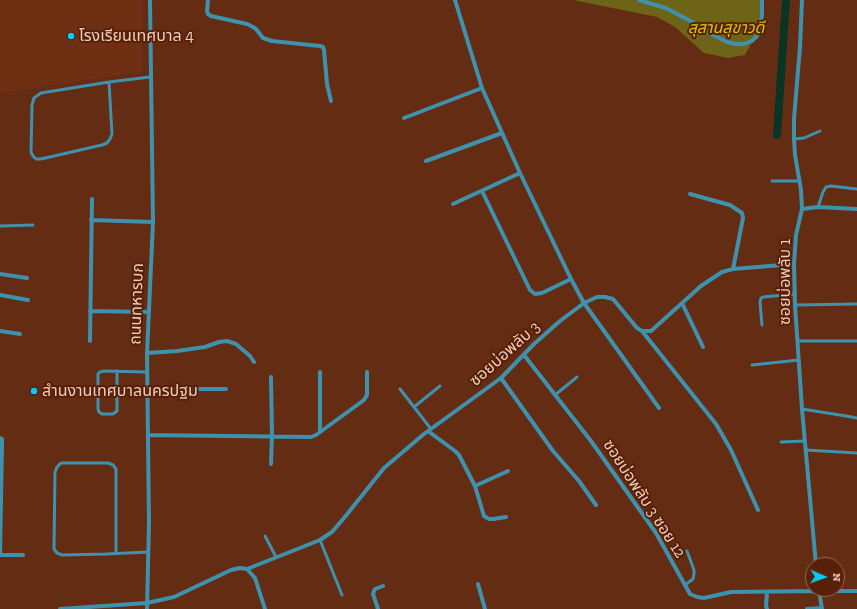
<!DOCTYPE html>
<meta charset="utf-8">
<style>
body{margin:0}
#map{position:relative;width:857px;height:609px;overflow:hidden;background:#642c13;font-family:"Zilla Slab",serif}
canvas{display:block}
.north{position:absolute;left:805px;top:557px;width:40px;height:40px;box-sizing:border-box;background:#582107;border:1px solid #956651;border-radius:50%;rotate:92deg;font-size:11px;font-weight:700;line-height:16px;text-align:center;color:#f0cdbf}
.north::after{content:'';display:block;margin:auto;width:14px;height:18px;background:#04cbf9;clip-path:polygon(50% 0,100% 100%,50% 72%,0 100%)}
</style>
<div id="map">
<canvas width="857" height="609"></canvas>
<div class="north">N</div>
</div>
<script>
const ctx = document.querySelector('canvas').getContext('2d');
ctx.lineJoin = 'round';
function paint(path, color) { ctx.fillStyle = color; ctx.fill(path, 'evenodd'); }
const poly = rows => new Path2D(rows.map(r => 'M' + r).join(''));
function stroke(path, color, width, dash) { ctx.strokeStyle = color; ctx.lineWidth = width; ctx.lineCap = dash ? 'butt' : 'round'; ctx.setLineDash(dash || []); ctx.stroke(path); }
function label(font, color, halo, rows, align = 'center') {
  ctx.font = font + ' "Zilla Slab","Noto Sans Thai",serif'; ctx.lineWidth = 4; ctx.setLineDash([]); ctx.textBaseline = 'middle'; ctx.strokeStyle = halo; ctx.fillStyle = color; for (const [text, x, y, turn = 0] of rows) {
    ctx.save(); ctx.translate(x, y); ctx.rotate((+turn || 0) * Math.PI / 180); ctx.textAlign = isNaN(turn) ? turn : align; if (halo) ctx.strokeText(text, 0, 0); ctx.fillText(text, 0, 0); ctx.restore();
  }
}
paint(poly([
 [0,0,142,0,142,72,0,93]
]), '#6f2f13');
paint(poly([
 [573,0,762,0,760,27,745,55,728,58,704,53,675,27,657,17]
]), '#6d6417');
stroke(poly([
 [777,135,786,0]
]), '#0a3423', 8);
stroke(poly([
 [109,82,112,134,110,139,107,143,102,145,41,159,36,159,33,156,31,152,32,105,34,98,41,93,109,82,150,77],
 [794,139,804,138,820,131],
 [772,181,800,181],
 [818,207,823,192,826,187,831,186,857,189],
 [0,226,33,225],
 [795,305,857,304],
 [762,325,760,302,761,298,763,297,795,294],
 [798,341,857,341],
 [752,365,799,360],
 [117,371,117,411,113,414,102,414,99,412,98,409,98,374,100,372,104,371,147,372],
 [400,389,431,429],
 [555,395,577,377],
 [414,407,440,386],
 [802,409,846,416,857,418],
 [781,442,805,441],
 [806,450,857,453],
 [265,536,276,557],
 [320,540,342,595],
 [116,553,116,469,113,465,108,463,61,463,57,467,55,472,54,549,57,553,62,555,106,554,148,552],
 [685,585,693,579,694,574,694,570,687,551]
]), '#3e92ad', 3);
stroke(poly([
 [208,0,207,11,208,14,211,16,247,24,253,27,256,29,263,38,272,41,320,46,323,47,324,50,327,84,331,101],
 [455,0,482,88,520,173,571,279,584,303,659,408],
 [639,0,666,8,692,22,707,32,727,42,736,44,744,44,752,41,757,36,760,27,762,15,762,0],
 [802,0,800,47,794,119,794,139,795,155,801,190,802,209,796,235,794,264,795,305,802,409,816,565],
 [404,118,482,88],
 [426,161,502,133],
 [482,191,530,290,535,294,542,293,571,279],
 [690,194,730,205,742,213,743,218,733,269],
 [453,204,520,173],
 [802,209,818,207,857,209],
 [91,220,153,222],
 [0,274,27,278],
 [0,295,28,300],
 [682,303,703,347],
 [90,311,149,312],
 [0,331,20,334],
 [642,331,716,424,731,450,758,510],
 [90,341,92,199],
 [147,353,177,351,205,347,219,342,227,341,236,344,250,356,254,362],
 [524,355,591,441,656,533,690,594,697,597,704,598,731,592,819,591,857,591],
 [320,372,320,432],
 [271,377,272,436,271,464],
 [501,378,553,451,579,481,596,505],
 [147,389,226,389],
 [428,431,455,451,459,455,475,486,484,516,489,519,493,519,506,517],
 [148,435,311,437,316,435,364,400,367,395,367,372],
 [0,438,2,439,2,444,0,555],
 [475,486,508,471],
 [0,555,23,555],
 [247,569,320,540,332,532,344,518,384,468,424,434,501,378,534,344,560,321,584,303,597,297,605,297,613,299,637,328,642,331,651,331,701,286,722,272,733,269,794,264],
 [478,584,485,609],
 [819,590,822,609],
 [767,592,766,606,767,609],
 [60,609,147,603,174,597,231,570,240,568,247,569,255,578,265,609],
 [147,609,149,523,147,353,153,222,150,0],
 [378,609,373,594,374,591,375,589,383,586],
 [807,609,822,608]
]), '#3e92ad', 4);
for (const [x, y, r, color] of [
 [71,36,4,"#04cbf9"],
 [34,391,4,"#04cbf9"]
]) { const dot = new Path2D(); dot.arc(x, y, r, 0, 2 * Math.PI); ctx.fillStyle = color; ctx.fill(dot); stroke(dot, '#582107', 1.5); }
label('italic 16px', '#d7c40a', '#582107', [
 ["สุสานสุขาวดี",726,28]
]);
label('16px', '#f0cdbf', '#582107', [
 ["โรงเรียนเทศบาล 4",79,36],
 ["สำนงานเทศบาลนครปฐม",42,391]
], 'left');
label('16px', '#f0cdbf', '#582107', [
 ["ซอยบ่อพลับ 1",785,282,-90],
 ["ถนนทหารบก",137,304,-88],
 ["ซอยบ่อพลับ 3",505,354,-42],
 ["ซอยบ่อพลับ 3 ซอย 12",644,499,57]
]);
</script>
